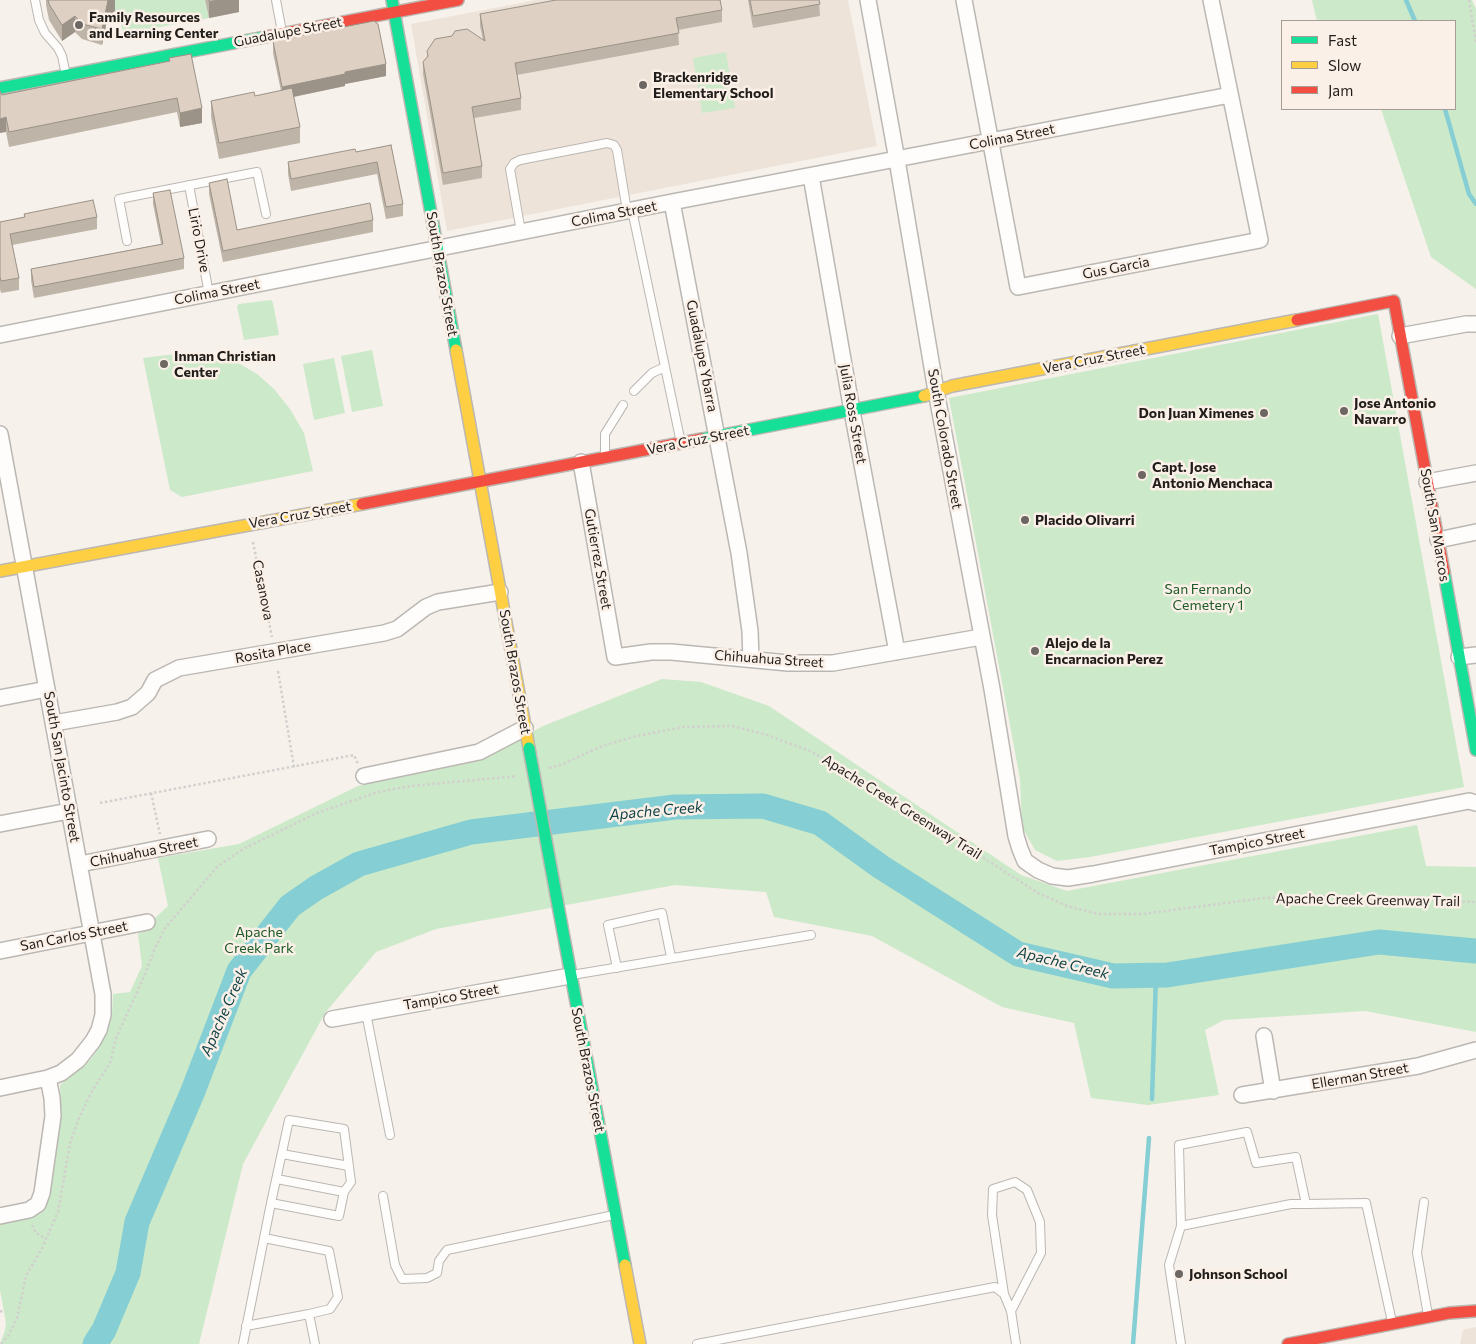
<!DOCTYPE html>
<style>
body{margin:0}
#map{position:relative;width:1476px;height:1344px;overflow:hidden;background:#f6f1eb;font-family:Commissioner,sans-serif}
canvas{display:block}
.legend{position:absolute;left:1281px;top:20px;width:175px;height:90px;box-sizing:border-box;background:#fbf0e7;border:1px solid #a49c95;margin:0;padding:6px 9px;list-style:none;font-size:15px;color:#211d1a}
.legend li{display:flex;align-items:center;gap:10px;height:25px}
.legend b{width:25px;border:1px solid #a49c95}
</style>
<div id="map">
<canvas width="1476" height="1344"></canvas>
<ul class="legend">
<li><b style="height:6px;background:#16e098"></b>Fast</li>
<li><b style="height:6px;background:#ffcf43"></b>Slow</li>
<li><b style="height:6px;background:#f24e42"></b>Jam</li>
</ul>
</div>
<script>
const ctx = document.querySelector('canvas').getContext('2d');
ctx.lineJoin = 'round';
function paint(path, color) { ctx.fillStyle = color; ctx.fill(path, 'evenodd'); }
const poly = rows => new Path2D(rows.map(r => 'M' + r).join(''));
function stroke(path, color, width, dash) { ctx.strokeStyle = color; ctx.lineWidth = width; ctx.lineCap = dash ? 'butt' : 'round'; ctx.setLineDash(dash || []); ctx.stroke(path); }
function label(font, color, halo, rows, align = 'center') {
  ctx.font = font + ' Commissioner,sans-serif'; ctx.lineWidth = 5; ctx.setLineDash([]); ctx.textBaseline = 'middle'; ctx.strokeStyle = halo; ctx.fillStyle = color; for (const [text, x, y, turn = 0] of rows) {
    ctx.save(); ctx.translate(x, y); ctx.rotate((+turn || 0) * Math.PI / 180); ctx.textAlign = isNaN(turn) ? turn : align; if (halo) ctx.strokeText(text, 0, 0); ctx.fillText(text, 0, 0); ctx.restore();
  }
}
paint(poly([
 [536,0,848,0,877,146,447,231,411,24],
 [1476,1327,1476,1344,1460,1344,1463,1330]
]), '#eee3d9');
paint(poly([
 [109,0,205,0,209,18,123,34,121,22],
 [1312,0,1472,0,1476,9,1476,289,1431,257,1381,109,1455,109,1455,21,1317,21],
 [726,52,735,108,702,113,693,58],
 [271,300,273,303,279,335,244,340,237,306,239,304],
 [1378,314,1464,787,1090,857,1057,861,1035,850,1022,827,1020,779,949,398],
 [372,350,383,406,352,412,341,356],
 [192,352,216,354,240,364,257,374,274,389,290,409,304,433,313,471,182,497,170,490,143,358],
 [334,358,345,413,314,420,303,364],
 [662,679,701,682,769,706,1021,875,1067,891,1417,825,1426,866,1476,867,1476,1032,1365,1011,1224,1020,1205,1030,1219,1095,1148,1105,1091,1098,1074,1023,1002,1007,872,936,774,917,766,892,675,885,436,929,376,952,325,1013,243,1164,199,1344,0,1344,5,1330,6,1323,0,1290,0,1221,45,1203,49,1196,51,1170,57,1143,61,1109,60,1085,90,1060,98,1049,108,1029,112,1015,113,994,130,992,142,966,138,934,168,906,158,858,239,844,358,786,478,761,543,726]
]), '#cce9c9');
stroke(poly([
 [1406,0,1415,21],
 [1445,109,1469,194,1476,204],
 [1152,1099,1156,976],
 [1133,1344,1149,1138]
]), '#85ced4', 4.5);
stroke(poly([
 [95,1344,104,1330,128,1273,137,1222,193,1091,239,971,290,906,316,888,359,864,471,832,675,807,763,806,820,823,881,867,1018,954,1113,976,1167,975,1379,942,1476,951]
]), '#85ced4', 25);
const lane = poly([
 [35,0,39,20,45,33,58,48,62,56,66,75],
 [276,0,282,32],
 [189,185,209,294],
 [632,210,681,443],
 [521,232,510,169,514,163,520,160,607,143,614,145,617,150,627,211],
 [127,241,119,199,257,172,266,214],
 [634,391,652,373,665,367],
 [605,457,605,434,623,405],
 [617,968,608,925,662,913,671,957],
 [572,975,811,935],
 [366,1013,390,1135],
 [282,1154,349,1166],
 [277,1179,344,1192],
 [383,1196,395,1265,402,1279,427,1278,437,1273,439,1261,447,1250,614,1215],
 [1424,1202,1417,1253,1428,1315],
 [1306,1204,1296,1157,1256,1163,1247,1132,1179,1145,1181,1226,1291,1204,1306,1204,1366,1203,1392,1322],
 [264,1238,271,1203,289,1120,344,1129,351,1182,344,1192,339,1216,271,1203],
 [1004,1294,992,1215,993,1189,1015,1182,1027,1190,1040,1222,1041,1253,1011,1311],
 [246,1326,309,1314],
 [243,1344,264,1238,329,1251,338,1297,330,1309,309,1314,315,1344],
 [697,1344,995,1287,1004,1294,1011,1311,1016,1344],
 [1181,1344,1169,1265,1181,1226]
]);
const street = poly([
 [868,0,897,160,936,391,992,689,1016,836,1020,849,1025,861,1038,870,1052,876,1068,878,1093,874,1469,801,1476,803],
 [964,0,1018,287,1260,240,1211,0],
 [811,176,852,411,897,652],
 [672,202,739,553,750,631,751,659],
 [0,335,672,202,1230,95],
 [1400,336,1466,324,1476,324],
 [0,434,103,994,103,1015,99,1030,93,1041,78,1060,61,1073,48,1078,0,1088],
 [581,462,615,657,651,652,671,652,788,663,833,663,981,637],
 [1427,482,1476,473],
 [1438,540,1476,532],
 [1459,657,1476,655],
 [0,698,47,689],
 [54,723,117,712,132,707,148,693,155,680,179,668,384,633,397,629,426,607,438,602,500,592],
 [364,776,479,752,525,728],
 [0,824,69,811],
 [80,864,208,839],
 [0,951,147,922],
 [332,1019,570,976],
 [1264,1036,1273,1091],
 [1242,1095,1418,1066,1476,1050],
 [0,1216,29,1210,38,1204,42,1193,53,1116,52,1098,48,1078]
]);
const fast = poly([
 [392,0,456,350],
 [0,88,265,37],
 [702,439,924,396],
 [1444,572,1476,750],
 [557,900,625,1265]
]);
const slow = poly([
 [456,350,529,748],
 [924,396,952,386,1297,320],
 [0,571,362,504],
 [625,1265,640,1344]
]);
const jam = poly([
 [265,37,458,0],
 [1297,320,1394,301,1444,572],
 [362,504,702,439],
 [1288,1344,1449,1313,1476,1311]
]);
stroke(lane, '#bbb7b2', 10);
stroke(street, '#bbb7b2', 18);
stroke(fast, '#bbb7b2', 14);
stroke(slow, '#bbb7b2', 14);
stroke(jam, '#bbb7b2', 14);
stroke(poly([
 [1469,0,1476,43],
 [253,542,272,637],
 [278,671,294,767],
 [549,768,563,764,602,746,633,737,683,727,732,726,767,735,810,751,855,775,1038,893,1067,906,1098,914,1143,914,1263,898,1328,896,1476,902],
 [151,793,160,834],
 [100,803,354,755,358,764],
 [32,1225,36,1233,46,1239],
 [0,1312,3,1310],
 [1,1344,9,1335,17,1318,26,1276,42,1248,58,1212,70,1143,79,1118,92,1091,110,1063,116,1038,143,979,155,948,165,928,217,867,243,849,317,813,378,792,411,786,517,776]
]), '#d2d0ce', 2.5, [2.5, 2.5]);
stroke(lane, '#fefdfc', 8);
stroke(street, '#fefdfc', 15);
stroke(fast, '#16e098', 11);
stroke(slow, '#ffcf43', 11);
stroke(jam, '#f24e42', 11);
const fastBridge = poly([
 [529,748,557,900]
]);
stroke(fastBridge, '#bbb7b2', 14, []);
stroke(fastBridge, '#16e098', 11);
paint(poly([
 [46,0,115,0,115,11,108,16,102,45,82,39,75,32,62,41,49,20,46,5],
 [205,0,239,0,239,12,209,18],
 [748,0,819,0,820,16,753,28],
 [722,10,722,22,678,30,679,45,517,75,521,98,521,110,474,118,482,166,482,178,443,185,423,74,423,62,427,57,427,51,483,40,480,26,480,14],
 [273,41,386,76,345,84,345,86,294,97,300,127,300,143,219,159,211,117,211,101,255,96,281,91,273,53],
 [169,58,202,123,180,127,177,112,9,147,6,132,2,95,169,61],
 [391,145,403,204,403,216,386,219,377,174,291,191,288,174,288,162,356,152],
 [209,183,237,230,373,220,373,232,223,262,209,194],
 [153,193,184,258,184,269,34,298,31,280,31,269,161,244,153,204],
 [24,214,97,217,97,229,12,245,19,278,19,290,1,293,0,289,0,222,24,217]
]), '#bfb4a8');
paint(poly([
 [108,0,115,0,115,11,108,16,102,45,102,29],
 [218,0,239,0,239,12,209,18,209,2],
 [75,16,75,32,62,41,62,25],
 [386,64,386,76,345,84,345,86,282,99,282,87,345,72],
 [202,108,202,123,180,127,180,113],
 [6,117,6,132,0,133,0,119]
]), '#9b9288');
const building = poly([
 [48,0,108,0,102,29,82,24,75,16,62,25,49,4,48,0],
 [209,0,218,0,209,2,209,0],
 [556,0,720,0,722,10,676,18,679,33,515,63,521,98,472,107,482,166,443,173,423,62,428,56,427,51,435,39,452,36,455,31,467,29,485,41,480,14,556,0],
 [750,0,819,0,820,4,753,16,750,0],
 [374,21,378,24,386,64,345,72,345,74,282,87,273,41,374,21],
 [191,54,202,108,180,113,177,98,9,132,6,117,0,119,0,91,2,95,170,61,169,58,191,54],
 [292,88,300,127,219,143,211,101,254,92,255,96,292,88],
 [391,145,403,204,386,207,377,162,291,179,288,162,355,149,356,152,391,145],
 [227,179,237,230,370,203,373,220,223,251,209,183,227,179],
 [170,190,184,258,34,287,31,269,163,244,153,193,170,190],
 [93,200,97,217,10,234,19,278,1,281,0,277,0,222,25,217,24,214,93,200]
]);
paint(building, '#ded1c3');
stroke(building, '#9b9288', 1);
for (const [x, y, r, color] of [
 [79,25,5,"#6c6763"],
 [643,85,5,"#6c6763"],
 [164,364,5,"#6c6763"],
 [1344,411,5,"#6c6763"],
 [1264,413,5,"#6c6763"],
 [1142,475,5,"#6c6763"],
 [1025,520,5,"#6c6763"],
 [1035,651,5,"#6c6763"],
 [1179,1274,5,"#6c6763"]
]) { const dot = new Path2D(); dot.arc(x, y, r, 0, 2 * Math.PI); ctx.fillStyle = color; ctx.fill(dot); stroke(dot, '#fbf0e7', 2); }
label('bold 14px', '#211d1a', '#fbf0e7', [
 ["Family Resources",89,17],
 ["and Learning Center",89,33],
 ["Brackenridge",653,77],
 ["Elementary School",653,93],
 ["Inman Christian",174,356],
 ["Center",174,372],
 ["Jose Antonio",1354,403],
 ["Navarro",1354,419],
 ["Don Juan Ximenes",1254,413,"right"],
 ["Capt. Jose",1152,467],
 ["Antonio Menchaca",1152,483],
 ["Placido Olivarri",1035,520],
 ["Alejo de la",1045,643],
 ["Encarnacion Perez",1045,659],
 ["Johnson School",1189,1274]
], 'left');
label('14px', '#211d1a', '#fbf0e7', [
 ["Guadalupe Street",288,32,-11],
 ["Colima Street",1012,137,-11],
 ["Colima Street",614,214,-11],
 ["Lirio Drive",199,240,79],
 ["Gus Garcia",1116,268,-11],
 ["South Brazos Street",442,274,80],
 ["Colima Street",217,292,-11],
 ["Guadalupe Ybarra",702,356,79],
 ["Vera Cruz Street",1094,359,-11],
 ["Julia Ross Street",853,414,80],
 ["South Colorado Street",945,439,80],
 ["Vera Cruz Street",698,440,-11],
 ["Vera Cruz Street",300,515,-10],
 ["South San Marcos",1435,525,80],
 ["Gutierrez Street",598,559,80],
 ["Casanova",263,590,79],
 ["Rosita Place",273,652,-10],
 ["Chihuahua Street",769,659,4],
 ["South Brazos Street",515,672,80],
 ["South San Jacinto Street",62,767,80],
 ["Apache Creek Greenway Trail",902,807,32],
 ["Tampico Street",1257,842,-11],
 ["Chihuahua Street",144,852,-11],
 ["Apache Creek Greenway Trail",1368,900,1],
 ["San Carlos Street",74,936,-11],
 ["Tampico Street",451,997,-10],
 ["South Brazos Street",588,1070,79],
 ["Ellerman Street",1360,1076,-10]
]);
label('14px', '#1d5a27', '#fbf0e7', [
 ["San Fernando",1208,589],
 ["Cemetery 1",1208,605],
 ["Apache",259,932],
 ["Creek Park",259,948]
]);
label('italic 15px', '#124348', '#fbf0e7', [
 ["Apache Creek",656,811,-5],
 ["Apache Creek",1063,963,14],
 ["Apache Creek",224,1012,-66]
]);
</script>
